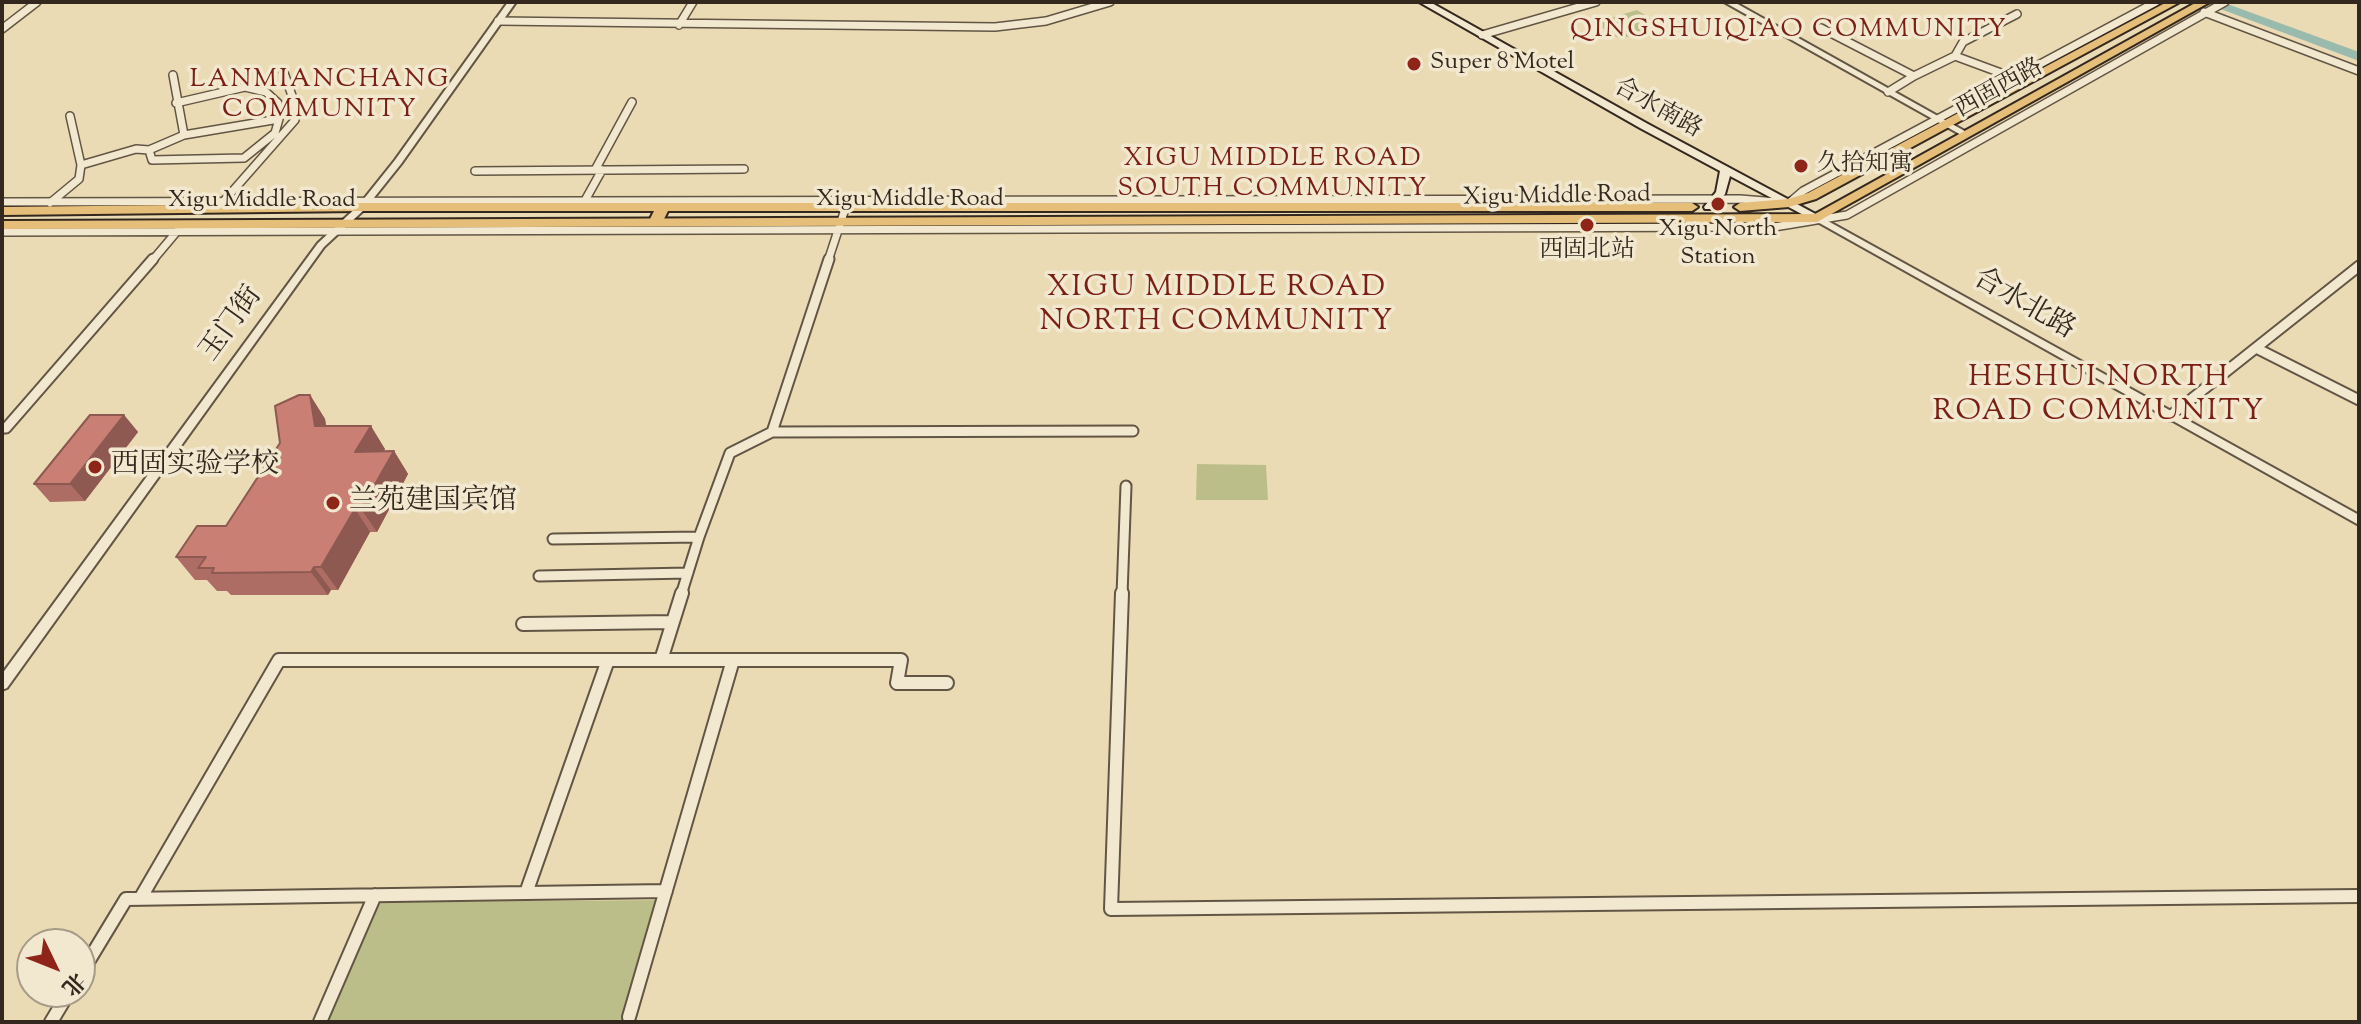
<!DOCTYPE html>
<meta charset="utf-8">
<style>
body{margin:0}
#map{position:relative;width:2361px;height:1024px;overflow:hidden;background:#eadbb5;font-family:"Sorts Mill Goudy","Noto Serif SC",serif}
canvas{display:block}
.frame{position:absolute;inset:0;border:4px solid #34281e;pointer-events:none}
.north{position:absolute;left:16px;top:928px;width:80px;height:80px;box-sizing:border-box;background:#f1e8cf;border:2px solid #a59b88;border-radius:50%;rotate:133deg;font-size:22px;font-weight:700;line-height:32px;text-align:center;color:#34281e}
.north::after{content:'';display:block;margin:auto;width:28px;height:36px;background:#8f2418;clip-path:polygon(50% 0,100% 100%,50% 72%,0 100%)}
</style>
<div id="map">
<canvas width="2361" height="1024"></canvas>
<div class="frame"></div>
<div class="north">北</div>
</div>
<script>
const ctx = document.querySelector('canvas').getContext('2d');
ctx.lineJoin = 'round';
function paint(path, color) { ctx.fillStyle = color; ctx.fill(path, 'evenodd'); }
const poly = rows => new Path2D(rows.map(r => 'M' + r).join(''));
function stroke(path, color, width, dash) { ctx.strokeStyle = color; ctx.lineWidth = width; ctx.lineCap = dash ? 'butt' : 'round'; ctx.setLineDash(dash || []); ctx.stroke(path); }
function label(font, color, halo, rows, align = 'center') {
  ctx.font = font + ' "Sorts Mill Goudy","Noto Serif SC",serif'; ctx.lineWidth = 7; ctx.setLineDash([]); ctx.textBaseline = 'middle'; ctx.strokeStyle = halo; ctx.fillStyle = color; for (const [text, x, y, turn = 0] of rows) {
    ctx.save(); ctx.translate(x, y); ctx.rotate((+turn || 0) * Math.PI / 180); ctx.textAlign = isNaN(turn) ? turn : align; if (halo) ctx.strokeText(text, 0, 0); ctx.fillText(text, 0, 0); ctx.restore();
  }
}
paint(poly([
 [1637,10,1663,26,1620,39,1594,23],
 [1197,464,1266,465,1268,500,1196,500],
 [670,900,636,1022,325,1022,379,902]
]), '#bcbe8a');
paint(poly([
 [2202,2,2222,2,2359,52,2359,61,2202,2]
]), '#98bbad');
const minorFar2 = poly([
 [2204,12,2359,71],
 [498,21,995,27,1046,21,1110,2],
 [679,25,693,2],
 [1821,28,1914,76,1955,56],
 [2,29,37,2],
 [1482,35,1596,2],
 [2001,73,1955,56,1963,42,2017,14],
 [173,75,184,135],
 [1888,92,1914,76],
 [149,150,184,135,279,119],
 [81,165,136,149,149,150,152,160,244,158,275,133,279,119,278,103,266,92,245,87,176,103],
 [595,170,632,102],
 [475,171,744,169],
 [2,202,1740,199,1789,203,1803,191,2156,2],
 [223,202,295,120,296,107,283,70],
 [50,203,79,179,81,165,70,116],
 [583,204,602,170],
 [2,232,1774,227,1847,215,2225,2],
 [152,261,179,229],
 [828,261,848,200]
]);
const minorFar1 = poly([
 [829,259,772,432,1133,431],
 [2256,348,2359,400],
 [2170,416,2359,266],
 [2,428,6,428,153,259],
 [699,537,730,453,772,432],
 [553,539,699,537,681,595],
 [539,576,688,573],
 [1122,595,1126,486]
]);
const minor = poly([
 [1122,593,1111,909,2359,896],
 [523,624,672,622],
 [661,660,682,593],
 [526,893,666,891],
 [140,899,279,660,901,660,897,683,947,683],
 [80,975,126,899,526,893,608,660],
 [629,1017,733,660],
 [51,1022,69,992],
 [320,1022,375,895]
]);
const tertiary = poly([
 [508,2,516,2,401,164,365,209,324,247,7,688,2,690,2,674,318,243,359,205,395,160,508,2],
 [1724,2,1734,2,1970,134,1963,136,1724,2],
 [1817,215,2359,515,2359,525,1814,220,1812,218,1817,215]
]);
const secondary = poly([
 [1419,2,1430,2,1648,124,1823,218,1821,220,1813,220,1730,176,1725,194,1713,209,1705,209,1704,207,1716,192,1720,171,1640,128,1419,2]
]);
const primary = poly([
 [2167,2,2180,2,1816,199,1789,207,1740,211,1734,207,1740,203,1788,199,1808,193,2167,2],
 [2197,2,2210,2,1817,222,2,229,2,221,1815,214,2197,2],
 [362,203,1692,203,1698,207,1692,211,362,211,2,215,2,207,362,203]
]);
const trunk = poly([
 [662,205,669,209,662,223,660,226,650,226,648,223,655,209,662,205]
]);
stroke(minorFar2, '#625544', 10);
stroke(minorFar1, '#625544', 13);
stroke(minor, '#625544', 16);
stroke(tertiary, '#625544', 4);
stroke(secondary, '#34281e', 4);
stroke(primary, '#34281e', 4);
stroke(trunk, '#34281e', 4);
stroke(minorFar2, '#f1e8cf', 7);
stroke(minorFar1, '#f1e8cf', 9);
stroke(minor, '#f1e8cf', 12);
paint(tertiary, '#f1e8cf');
paint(secondary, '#f1e8cf');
paint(primary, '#e5be7a');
paint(trunk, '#e5be7a');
paint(poly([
 [310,395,325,419,326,426,385,449,384,451,394,451,408,474,377,532,370,532,338,590,331,590,328,595,231,595,227,591,217,591,207,580,195,580,176,557,226,526,280,443],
 [124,415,138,432,85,501,50,502,34,484]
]), '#ad6d64');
paint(poly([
 [310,395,325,419,330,450,315,426],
 [124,415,138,432,85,501,70,484],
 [371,426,385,449,370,475,355,452],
 [394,451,408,474,377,532,361,509],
 [355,509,370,532,338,590,321,567],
 [314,567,331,590,328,595,311,572]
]), '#8d5951');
const building = poly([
 [299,395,310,395,315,426,371,426,355,452,394,451,361,509,355,509,321,567,314,567,311,572,212,573,214,568,198,568,206,557,176,557,197,526,226,526,280,443,275,406,299,395],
 [90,415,124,415,70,484,34,484,90,415]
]);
paint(building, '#c97f74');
stroke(building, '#8d5951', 2);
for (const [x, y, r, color] of [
 [1414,64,8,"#8f2418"],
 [1801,166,8,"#8f2418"],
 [1718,204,8,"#8f2418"],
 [1587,225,8,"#8f2418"],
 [95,467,8,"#8f2418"],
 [333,503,8,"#8f2418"]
]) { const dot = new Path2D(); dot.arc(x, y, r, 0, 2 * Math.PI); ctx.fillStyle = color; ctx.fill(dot); stroke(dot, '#f1e8cf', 3); }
label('24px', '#34281e', '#f1e8cf', [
 ["Super 8 Motel",1430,64],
 ["久拾知寓",1817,166],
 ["Xigu North",1718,231,"center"],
 ["Station",1718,259,"center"],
 ["西固北站",1587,252,"center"]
], 'left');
label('24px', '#34281e', '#f1e8cf', [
 ["西固西路",2000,90,-29],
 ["合水南路",1657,110,29],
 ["Xigu Middle Road",1557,198,-1],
 ["Xigu Middle Road",910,201],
 ["Xigu Middle Road",262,202]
]);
ctx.letterSpacing = '2px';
label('26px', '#7a1f14', '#f1e8cf', [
 ["QINGSHUIQIAO COMMUNITY",1789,32],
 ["LANMIANCHANG",320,82],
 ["COMMUNITY",320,112],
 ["XIGU MIDDLE ROAD",1273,161],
 ["SOUTH COMMUNITY",1273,191]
]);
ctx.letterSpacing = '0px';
label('28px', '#34281e', '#f1e8cf', [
 ["合水北路",2023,306,30],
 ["玉门街",233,325,-54]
]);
label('28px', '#34281e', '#f1e8cf', [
 ["西固实验学校",111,467],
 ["兰苑建国宾馆",349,503]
], 'left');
ctx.letterSpacing = '2px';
label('30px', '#7a1f14', '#f1e8cf', [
 ["XIGU MIDDLE ROAD",1217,290],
 ["NORTH COMMUNITY",1217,324],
 ["HESHUI NORTH",2099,380],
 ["ROAD COMMUNITY",2099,414]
]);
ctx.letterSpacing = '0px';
</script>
